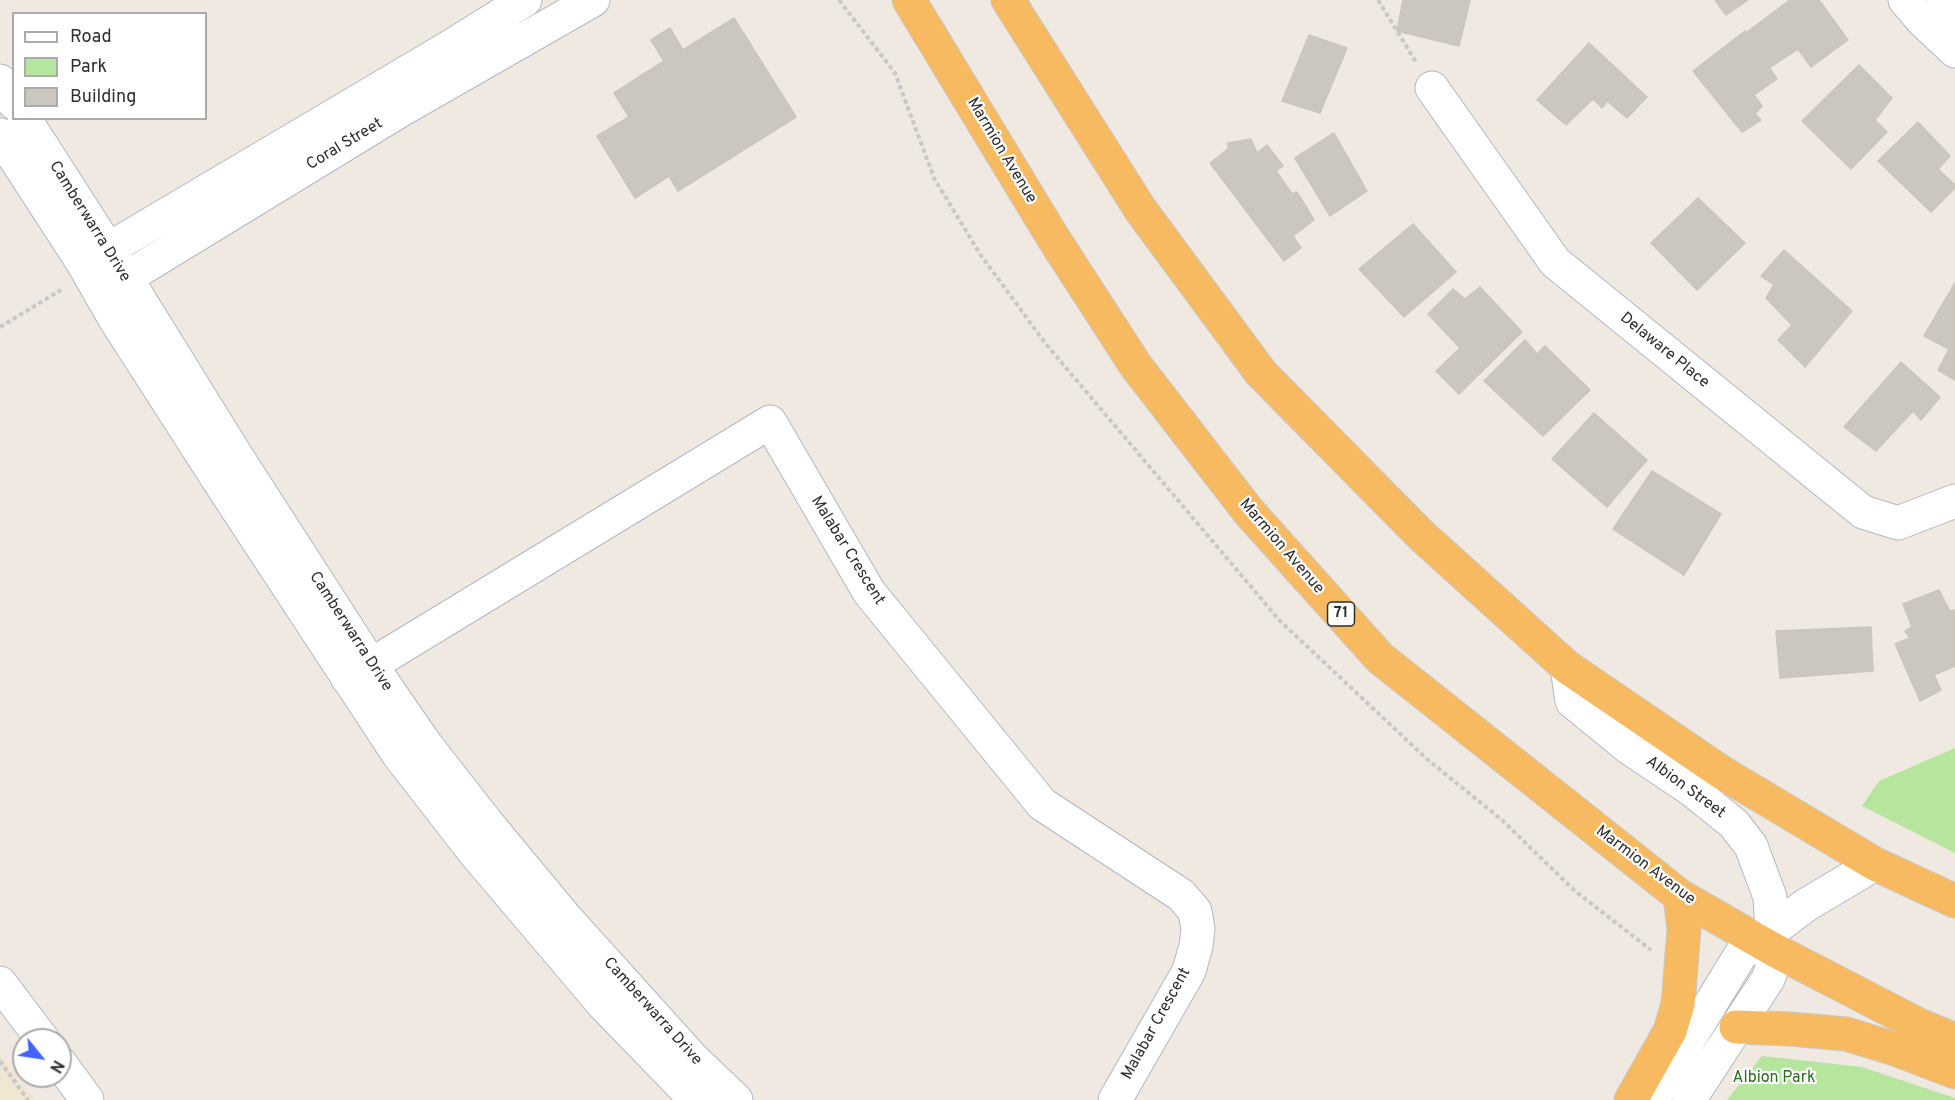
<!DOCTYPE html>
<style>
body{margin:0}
#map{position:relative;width:1955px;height:1100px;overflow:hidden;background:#efe9e1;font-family:Overpass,sans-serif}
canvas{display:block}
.legend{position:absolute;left:12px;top:12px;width:195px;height:108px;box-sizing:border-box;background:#fff;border:2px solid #ababab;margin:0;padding:8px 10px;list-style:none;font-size:18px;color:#2e2e2e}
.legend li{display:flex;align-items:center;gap:12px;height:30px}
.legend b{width:30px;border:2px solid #ababab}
.north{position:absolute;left:12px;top:1028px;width:60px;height:60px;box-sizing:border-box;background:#fff;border:2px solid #ababab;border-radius:50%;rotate:120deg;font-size:16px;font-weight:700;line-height:24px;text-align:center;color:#2e2e2e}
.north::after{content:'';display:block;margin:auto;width:21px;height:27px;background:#4264fb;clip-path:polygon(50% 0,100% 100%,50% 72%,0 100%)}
</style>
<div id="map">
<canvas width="1955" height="1100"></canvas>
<ul class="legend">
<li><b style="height:8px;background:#fff"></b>Road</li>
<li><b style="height:16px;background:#b6e59e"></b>Park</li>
<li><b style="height:16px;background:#cbc7bf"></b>Building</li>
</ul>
<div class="north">N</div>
</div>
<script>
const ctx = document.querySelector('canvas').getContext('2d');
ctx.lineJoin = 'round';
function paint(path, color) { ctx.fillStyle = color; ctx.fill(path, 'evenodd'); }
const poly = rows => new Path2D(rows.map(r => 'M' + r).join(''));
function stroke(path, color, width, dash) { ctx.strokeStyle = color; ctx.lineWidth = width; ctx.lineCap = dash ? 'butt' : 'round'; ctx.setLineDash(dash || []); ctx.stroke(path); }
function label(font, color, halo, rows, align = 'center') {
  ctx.font = font + ' Overpass,sans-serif'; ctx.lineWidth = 4.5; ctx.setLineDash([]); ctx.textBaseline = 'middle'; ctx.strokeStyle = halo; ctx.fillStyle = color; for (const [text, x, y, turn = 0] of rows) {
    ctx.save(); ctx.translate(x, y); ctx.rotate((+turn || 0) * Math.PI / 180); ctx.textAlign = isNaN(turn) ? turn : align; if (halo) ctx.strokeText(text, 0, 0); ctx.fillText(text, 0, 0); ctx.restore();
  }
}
paint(poly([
 [0,1053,35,1100,0,1100]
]), '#f0e6d1');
paint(poly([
 [1955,748,1955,853,1862,806,1879,781],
 [1762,1056,1862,1067,1955,1098,1955,1100,1727,1100]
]), '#b6e59e');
const building = poly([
 [1403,0,1470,0,1459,46,1397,31,1403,0],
 [1715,0,1748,0,1726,15,1715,0],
 [1790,0,1819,0,1848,40,1811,67,1798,49,1770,67,1747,32,1790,0],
 [734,18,796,117,678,191,669,176,635,198,597,136,629,117,614,93,664,61,651,40,670,28,683,50,734,18],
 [1745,31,1777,79,1754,95,1762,106,1755,114,1761,120,1742,132,1693,71,1745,31],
 [1309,35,1347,48,1320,113,1282,101,1309,35],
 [1589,43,1647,97,1627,118,1607,101,1602,108,1593,99,1566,125,1537,100,1589,43],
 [1859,65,1892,98,1875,120,1887,132,1851,169,1802,121,1859,65],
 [1918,122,1950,156,1938,169,1955,185,1955,188,1931,212,1878,161,1918,122],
 [1334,133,1367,191,1330,216,1295,158,1334,133],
 [1251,139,1257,153,1267,145,1283,166,1276,171,1292,194,1297,192,1314,220,1293,236,1301,248,1284,261,1210,163,1228,149,1228,143,1251,139],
 [1698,198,1745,243,1697,290,1651,243,1698,198],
 [1413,224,1456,272,1404,317,1359,269,1413,224],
 [1784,250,1852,311,1805,367,1778,340,1792,325,1766,298,1774,285,1761,276,1784,250],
 [1955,283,1955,380,1938,370,1949,349,1924,336,1955,283],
 [1480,287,1522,332,1459,394,1436,371,1460,348,1428,314,1453,289,1465,299,1480,287],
 [1525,340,1537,354,1545,346,1590,390,1543,436,1484,381,1525,340],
 [1901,362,1940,397,1921,420,1913,411,1876,451,1844,427,1901,362],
 [1594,413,1647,460,1607,507,1552,459,1594,413],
 [1652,471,1721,514,1684,575,1613,529,1652,471],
 [1939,590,1950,611,1955,610,1955,666,1934,675,1941,690,1920,701,1895,644,1910,638,1905,631,1912,627,1903,604,1939,590],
 [1871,627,1873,671,1780,678,1776,631,1871,627]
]);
paint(building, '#cbc7bf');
stroke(building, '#cbc5ba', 1.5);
const minor = poly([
 [1432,88,1555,262,1863,512,1898,523,1955,501],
 [348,679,770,422,869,592,1042,804,1181,895,1195,911,1198,929,1196,946,1189,971,1115,1100],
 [0,983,43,1040],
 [60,1063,87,1100]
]);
const tertiary = poly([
 [1905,0,1923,21,1955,51],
 [1944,0,1955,12],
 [0,81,14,103],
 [24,118,108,249,237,457,371,665,426,745,487,823,564,916,694,1060,736,1100],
 [0,135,83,263,115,319,221,484,398,754,475,853,603,1004,696,1100],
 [90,260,448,48,525,0],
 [108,289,401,110,593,0],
 [1567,667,1572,701,1628,747,1692,790,1734,824,1751,846,1770,897,1772,931,1772,968,1768,979,1689,1100],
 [1652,1100,1741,954,1806,905,1875,864]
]);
const trunk = poly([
 [909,0,1052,236,1136,366,1249,512,1380,658,1680,896,1776,951,1919,1025,1955,1040],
 [1008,0,1140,209,1261,373,1421,535,1567,667,1721,772,1875,864,1955,901],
 [1736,1027,1790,1029,1846,1034,1895,1049,1955,1072],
 [1631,1100,1670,1031,1678,1004,1684,930,1680,896]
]);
stroke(minor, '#b4b7c1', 35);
stroke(tertiary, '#b4b7c1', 35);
stroke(trunk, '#c9c9c9', 35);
stroke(poly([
 [839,0,895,73,934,178,980,254,1045,343,1280,621,1428,760,1502,820,1575,891,1651,950],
 [1378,0,1416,62],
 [0,327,61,290],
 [0,1061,28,1100]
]), '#c9c9c9', 4, [4.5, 3]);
stroke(minor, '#fff', 33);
stroke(tertiary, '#fff', 33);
stroke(trunk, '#f8ba60', 33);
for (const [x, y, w] of [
 [1341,614,27]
]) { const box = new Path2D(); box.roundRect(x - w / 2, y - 12, w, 24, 4.5); ctx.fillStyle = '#fff'; ctx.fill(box); stroke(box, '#2e2e2e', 1.5); }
label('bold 15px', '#2e2e2e', null, [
 ["71",1341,614]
]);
label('16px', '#2e2e2e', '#fff', [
 ["Coral Street",345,145,-31],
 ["Marmion Avenue",1001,151,59],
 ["Camberwarra Drive",89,222,58],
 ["Delaware Place",1664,351,39],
 ["Marmion Avenue",1281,547,49],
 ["Malabar Crescent",847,551,58],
 ["Camberwarra Drive",350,632,57],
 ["Albion Street",1685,788,36],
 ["Marmion Avenue",1645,866,37],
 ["Camberwarra Drive",652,1012,48],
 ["Malabar Crescent",1157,1024,-61]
]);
label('16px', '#2c6e1b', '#fff', [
 ["Albion Park",1774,1079]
]);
</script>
